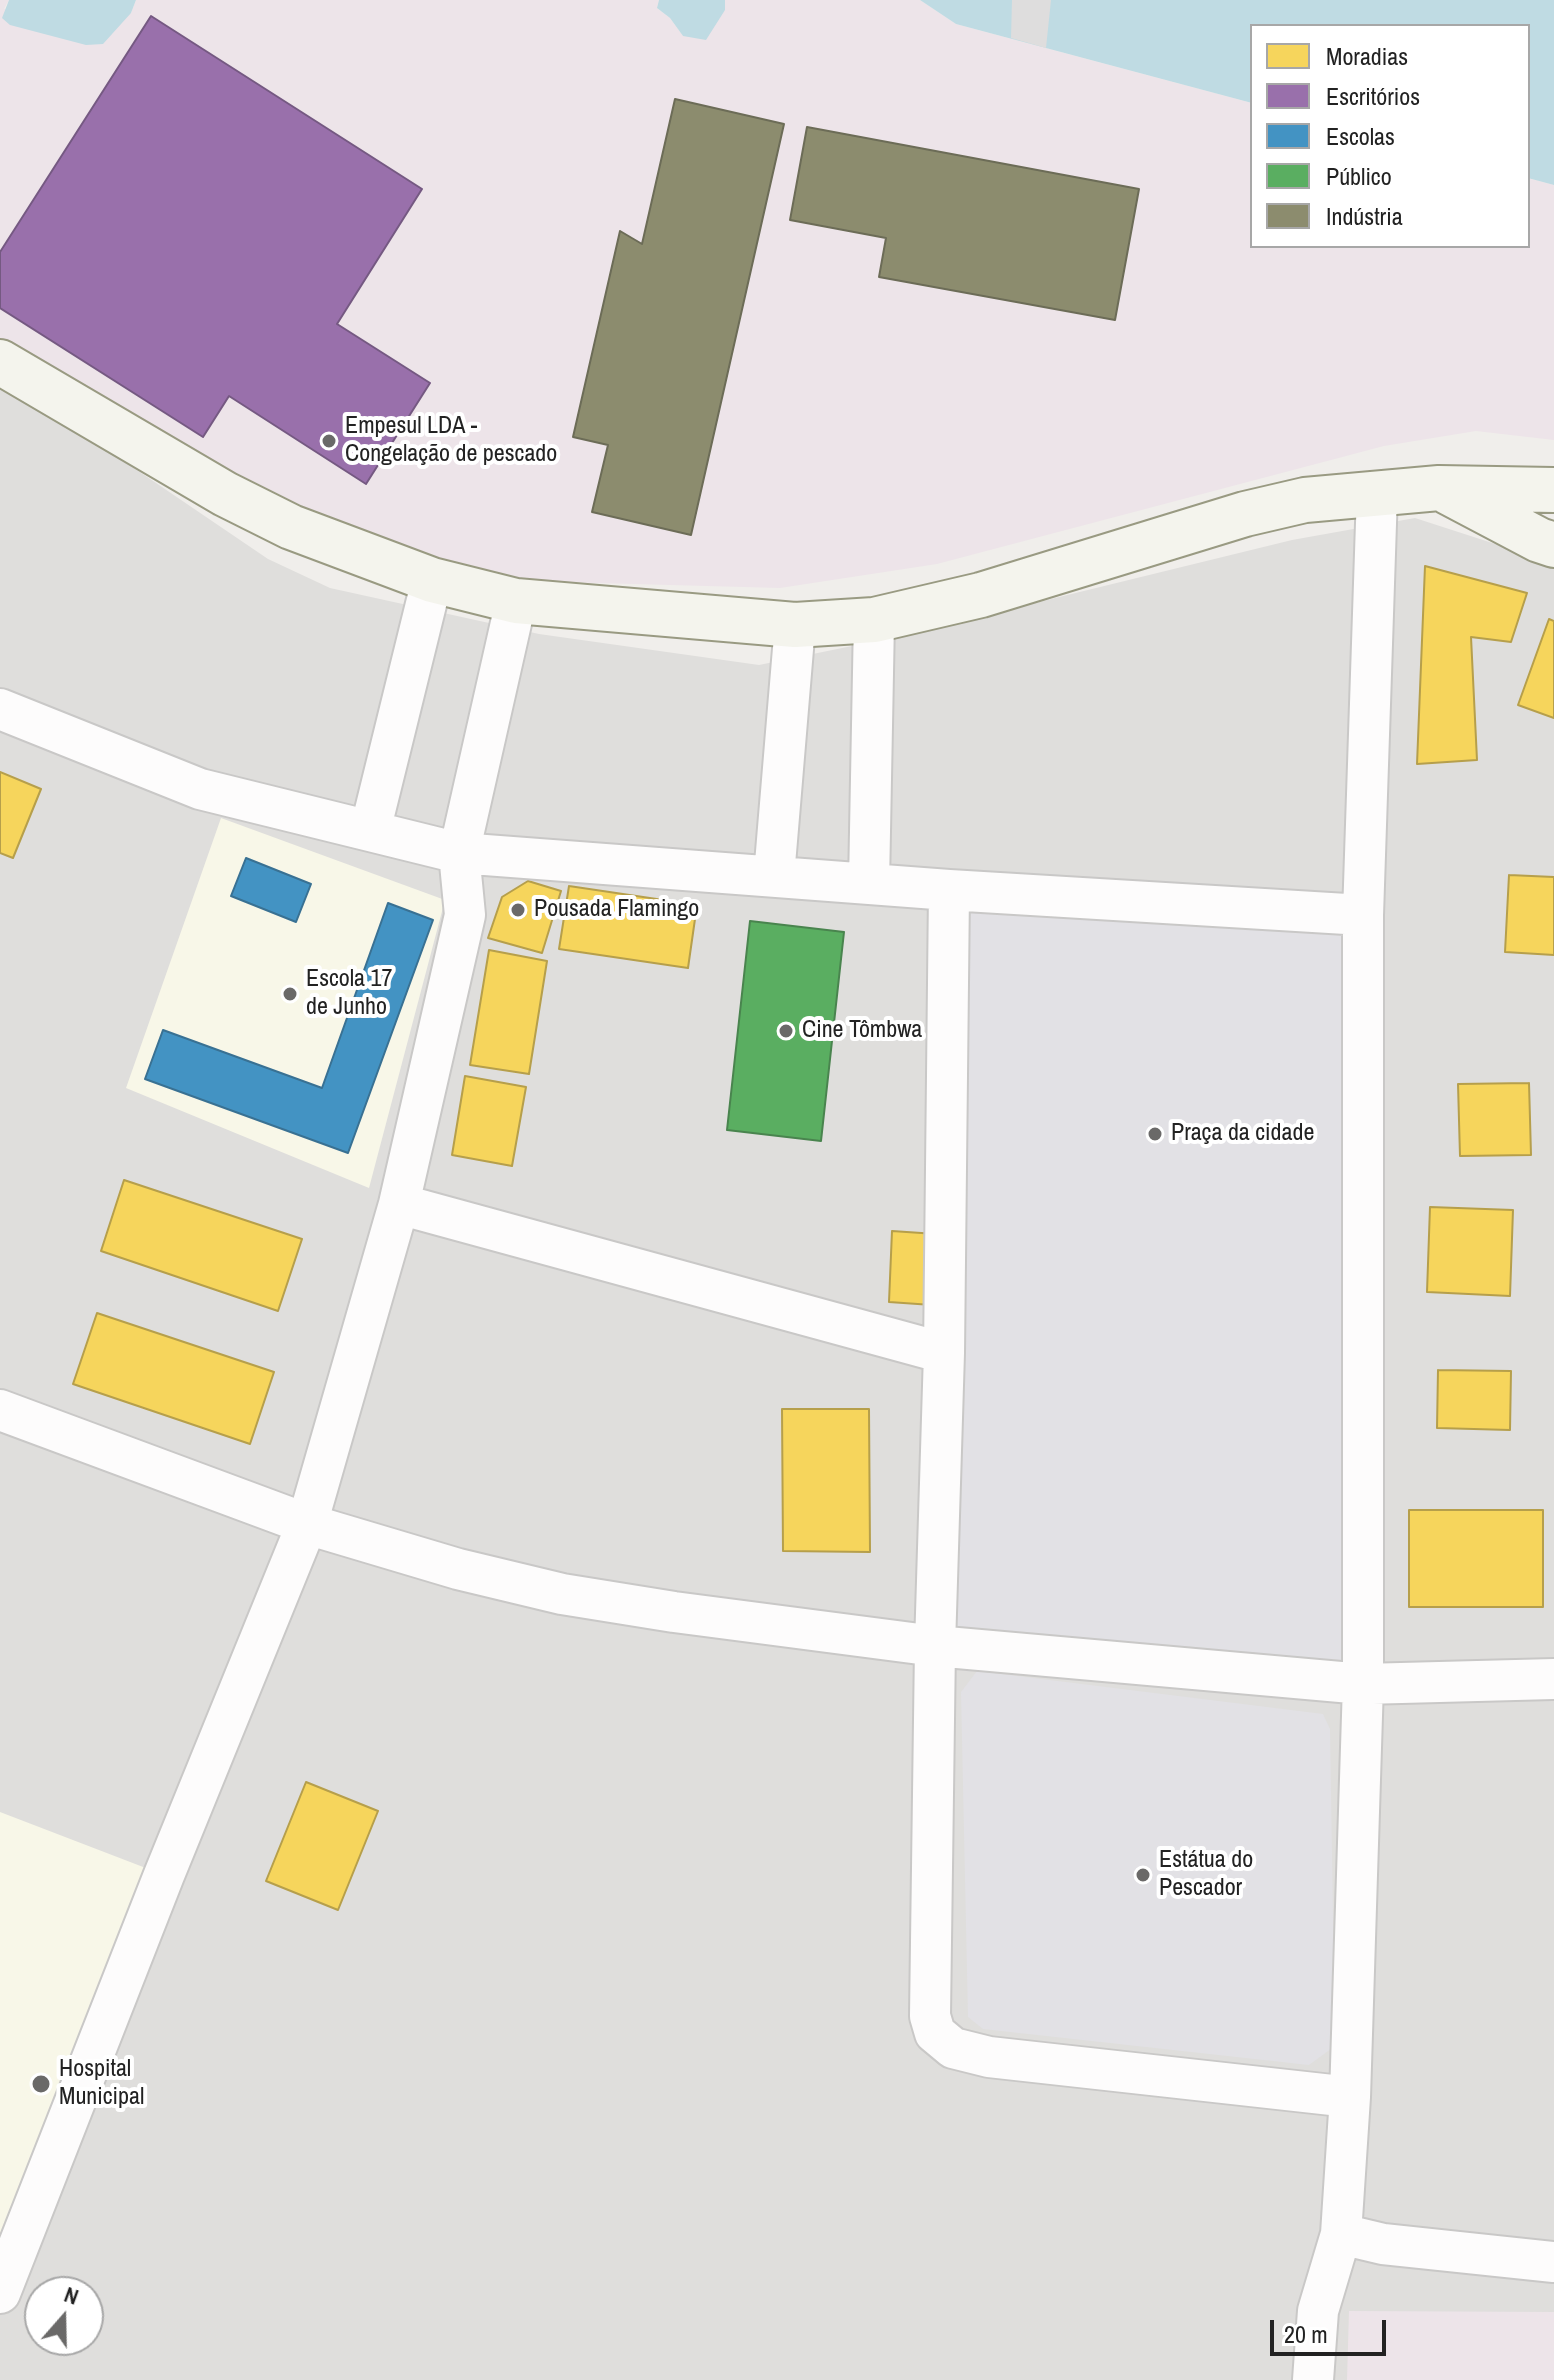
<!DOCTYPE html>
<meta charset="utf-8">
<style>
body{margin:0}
#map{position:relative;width:1554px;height:2380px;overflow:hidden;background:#f0eeeb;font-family:"Archivo Narrow",sans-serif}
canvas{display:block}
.legend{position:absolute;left:1250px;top:24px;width:280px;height:224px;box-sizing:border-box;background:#fff;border:2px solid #a7a7a7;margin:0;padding:10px 14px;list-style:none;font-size:24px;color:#222}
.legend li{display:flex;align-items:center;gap:16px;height:40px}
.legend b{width:40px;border:2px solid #a7a7a7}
.north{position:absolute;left:24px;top:2276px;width:80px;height:80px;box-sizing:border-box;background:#fff;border:2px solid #a7a7a7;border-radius:50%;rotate:20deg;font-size:22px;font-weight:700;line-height:32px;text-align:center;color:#222}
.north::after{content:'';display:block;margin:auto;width:28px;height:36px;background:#6a6968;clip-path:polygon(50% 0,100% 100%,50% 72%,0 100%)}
.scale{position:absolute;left:1270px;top:2320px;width:116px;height:36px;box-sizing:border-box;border:4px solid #222;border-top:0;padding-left:10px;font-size:24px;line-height:28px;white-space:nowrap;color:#222;-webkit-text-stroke:6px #fff;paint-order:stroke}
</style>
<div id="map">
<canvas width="1554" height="2380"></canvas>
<ul class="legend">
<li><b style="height:22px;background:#f6d55c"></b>Moradias</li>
<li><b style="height:22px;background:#9970ab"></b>Escritórios</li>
<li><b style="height:22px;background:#4393c3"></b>Escolas</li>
<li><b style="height:22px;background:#5aae61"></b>Público</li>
<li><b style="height:22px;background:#8c8c6e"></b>Indústria</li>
</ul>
<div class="north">N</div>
<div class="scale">20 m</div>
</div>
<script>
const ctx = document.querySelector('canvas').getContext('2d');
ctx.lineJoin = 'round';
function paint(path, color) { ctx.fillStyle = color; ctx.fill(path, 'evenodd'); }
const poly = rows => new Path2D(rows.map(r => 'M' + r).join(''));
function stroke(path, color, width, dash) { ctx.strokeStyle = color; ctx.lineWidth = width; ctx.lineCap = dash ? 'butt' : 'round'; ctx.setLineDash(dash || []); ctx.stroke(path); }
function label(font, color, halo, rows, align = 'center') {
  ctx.font = font + ' "Archivo Narrow",sans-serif'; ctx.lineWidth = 8; ctx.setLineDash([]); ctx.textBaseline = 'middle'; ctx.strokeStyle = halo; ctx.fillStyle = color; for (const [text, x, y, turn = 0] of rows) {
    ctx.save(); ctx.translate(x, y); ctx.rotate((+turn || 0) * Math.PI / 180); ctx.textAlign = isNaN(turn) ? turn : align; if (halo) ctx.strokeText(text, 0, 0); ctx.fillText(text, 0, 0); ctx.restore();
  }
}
paint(poly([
 [0,388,131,466,268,559,330,588,539,634,759,665,896,637,1292,540,1415,518,1554,563,1554,2380,0,2380],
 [40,2292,88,2292,88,2340,40,2340]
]), '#dfdedc');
paint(poly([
 [0,0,9,0,4,9,131,13,136,0,659,0,657,8,670,18,683,36,725,10,725,0,920,0,956,24,1252,103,1252,246,1528,246,1528,178,1554,185,1554,440,1476,431,1384,446,937,564,780,588,523,581,377,543,201,467,0,352],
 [1349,2311,1554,2312,1554,2380,1347,2380]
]), '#ede4e9');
paint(poly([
 [221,818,445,900,369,1188,126,1088],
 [0,1812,164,1875,0,2293]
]), '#f8f7e8');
paint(poly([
 [949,890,1363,915,1363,1684,935,1646],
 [977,1671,1323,1714,1330,1729,1335,2046,1309,2065,983,2029,968,2017,961,1692]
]), '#e2e1e5');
paint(poly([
 [9,0,136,0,131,13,103,44,86,45,10,25,2,18],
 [659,0,725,0,725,10,706,40,683,36,670,18,657,8],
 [920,0,1554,0,1554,185,1528,178,1528,26,1252,26,1252,103,956,24]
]), '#bfdbe3');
paint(poly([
 [1012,0,1051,0,1046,48,1011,38]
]), '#dedddd');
const homes = poly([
 [1425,566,1527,593,1511,642,1471,637,1477,760,1417,764,1425,566],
 [1549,619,1554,621,1554,718,1518,705,1549,619],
 [0,772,41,789,13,858,0,853,0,772],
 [1509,875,1554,877,1554,955,1505,952,1509,875],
 [528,881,561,891,542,953,488,938,502,897,528,881],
 [569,886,697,905,688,968,559,949,569,886],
 [489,950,547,961,529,1074,470,1065,489,950],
 [465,1076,526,1087,512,1166,452,1155,465,1076],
 [1529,1083,1531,1155,1460,1156,1458,1084,1529,1083],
 [124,1180,302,1239,278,1311,101,1251,124,1180],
 [1430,1207,1513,1210,1510,1296,1427,1292,1430,1207],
 [892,1231,936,1234,932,1305,889,1302,892,1231],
 [97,1313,274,1372,250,1444,73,1384,97,1313],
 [1438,1370,1511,1371,1510,1430,1437,1428,1438,1370],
 [782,1409,869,1409,870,1552,783,1551,782,1409],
 [1409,1510,1543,1510,1543,1607,1409,1607,1409,1510],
 [306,1782,378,1811,338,1910,266,1881,306,1782]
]);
paint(homes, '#f6d55c');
stroke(homes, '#b69f4b', 2);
const offices = poly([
 [151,16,422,189,337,324,430,383,366,484,229,396,203,437,0,308,0,252,151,16]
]);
paint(offices, '#9970ab');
stroke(offices, '#755982', 2);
const schools = poly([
 [246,858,311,884,296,922,231,896,246,858],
 [388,903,433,920,348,1153,145,1079,163,1030,322,1088,388,903]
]);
paint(schools, '#4393c3');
stroke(schools, '#397193', 2);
const public = poly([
 [750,921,844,932,821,1141,727,1130,750,921]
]);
paint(public, '#5aae61');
stroke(public, '#49844e', 2);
const industry = poly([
 [675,99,784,124,691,535,592,512,608,445,573,437,620,231,642,244,675,99],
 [807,127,1139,189,1115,320,879,277,886,238,790,220,807,127]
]);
paint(industry, '#8c8c6e');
stroke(industry, '#6c6c57', 2);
const street = poly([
 [1377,493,1363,915,1363,1684,1350,2097,1341,2234,1383,2244,1554,2262],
 [0,709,200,789,459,853,949,890,1363,915],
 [370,831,432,580],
 [774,876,795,625],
 [869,884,874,620],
 [949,890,944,1353,935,1646,930,2016,935,2033,953,2048,989,2057,1350,2097],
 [399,1204,944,1353],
 [0,1410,307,1524,458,1569,562,1594,674,1612,935,1646,1363,1684,1554,1679],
 [0,2293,164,1875,307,1524,399,1204,465,915,459,853,516,601],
 [1313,2380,1318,2311,1341,2234]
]);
const secondary = poly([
 [0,362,225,494,291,527,432,580,516,601,795,625,874,620,981,595,1245,514,1305,500,1439,488,1554,490],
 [1448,492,1539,540,1554,545]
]);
stroke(street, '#c9c8c7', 44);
stroke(secondary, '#999a82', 48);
stroke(street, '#fdfcfc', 40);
stroke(secondary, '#f4f4ed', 44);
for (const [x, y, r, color] of [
 [329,441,8,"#6a6968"],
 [518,910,8,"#6a6968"],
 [290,994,8,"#6a6968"],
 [786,1031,8,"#6a6968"],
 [1155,1134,8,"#6a6968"],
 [1143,1875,8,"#6a6968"],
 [41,2084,10,"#6a6968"]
]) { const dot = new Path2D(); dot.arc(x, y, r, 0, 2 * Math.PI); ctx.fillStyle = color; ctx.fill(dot); stroke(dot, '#fff', 3); }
label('24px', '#222', '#fff', [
 ["Empesul LDA -",345,427],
 ["Congelação de pescado",345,455],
 ["Pousada Flamingo",534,910],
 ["Escola 17",306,980],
 ["de Junho",306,1008],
 ["Cine Tômbwa",802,1031],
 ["Praça da cidade",1171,1134],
 ["Estátua do",1159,1861],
 ["Pescador",1159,1889],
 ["Hospital",59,2070],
 ["Municipal",59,2098]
], 'left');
</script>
